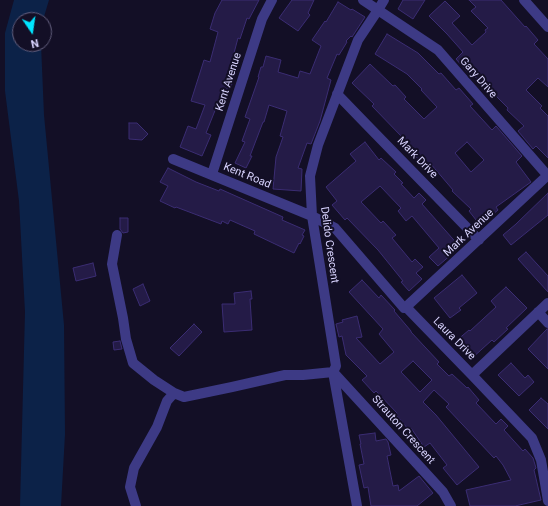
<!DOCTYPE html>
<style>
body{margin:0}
#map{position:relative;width:548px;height:506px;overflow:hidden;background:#130f26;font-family:Roboto,sans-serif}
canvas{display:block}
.north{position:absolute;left:12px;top:12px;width:40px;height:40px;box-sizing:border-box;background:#130f26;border:1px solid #625e7d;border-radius:50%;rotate:167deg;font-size:11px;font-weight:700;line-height:16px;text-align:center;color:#d9d4ff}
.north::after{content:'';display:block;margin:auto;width:14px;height:18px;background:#00e5ff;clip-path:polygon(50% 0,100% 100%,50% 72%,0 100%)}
</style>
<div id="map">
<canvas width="548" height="506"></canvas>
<div class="north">N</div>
</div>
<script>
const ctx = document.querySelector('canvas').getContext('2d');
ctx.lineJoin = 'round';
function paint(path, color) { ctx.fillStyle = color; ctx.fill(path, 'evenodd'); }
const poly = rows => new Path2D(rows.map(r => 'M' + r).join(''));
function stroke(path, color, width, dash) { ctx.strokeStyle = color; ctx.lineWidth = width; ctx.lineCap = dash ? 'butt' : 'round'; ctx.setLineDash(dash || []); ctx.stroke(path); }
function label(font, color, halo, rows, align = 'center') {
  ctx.font = font + ' Roboto,sans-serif'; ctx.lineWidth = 4; ctx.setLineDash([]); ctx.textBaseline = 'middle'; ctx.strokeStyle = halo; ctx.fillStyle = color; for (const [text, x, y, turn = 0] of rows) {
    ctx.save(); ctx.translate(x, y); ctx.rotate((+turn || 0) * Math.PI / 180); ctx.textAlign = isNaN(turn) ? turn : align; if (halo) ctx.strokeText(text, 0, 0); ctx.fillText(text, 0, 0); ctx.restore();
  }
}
paint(poly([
 [14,0,49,0,43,20,20,20,20,44,41,44,44,115,64,325,65,434,61,506,20,506,25,312,19,201,5,91,5,33]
]), '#0c2248');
const building = poly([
 [222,0,259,0,249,19,247,18,240,39,238,38,230,68,236,69,231,87,228,86,221,110,216,108,206,133,211,135,202,156,180,147,188,126,196,129,205,105,191,101,204,60,210,62,218,32,210,29,215,13,222,0],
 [292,0,314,0,308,13,310,15,298,31,279,18,292,0],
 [403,0,425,0,413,19,398,9,403,0],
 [469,0,501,0,525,27,526,26,538,40,534,44,548,59,548,87,538,78,526,90,542,106,540,108,548,116,548,158,536,146,533,149,518,131,524,126,507,110,508,108,484,84,483,85,470,72,469,74,456,59,463,52,447,34,429,16,445,1,460,16,452,23,472,45,486,32,485,30,488,28,471,11,476,7,469,0],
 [338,2,351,10,352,9,365,17,352,37,351,36,346,41,347,42,339,55,337,54,327,78,331,80,320,121,311,144,307,143,298,168,302,169,301,191,273,189,276,157,283,137,280,136,287,111,269,105,264,122,263,122,250,156,252,156,246,168,235,163,245,142,242,141,250,119,245,117,259,77,258,77,261,67,263,67,266,56,281,60,278,72,298,78,300,71,310,74,321,46,312,40,325,21,326,22,338,2],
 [387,34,418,53,439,74,441,73,456,90,459,88,473,104,470,106,492,130,496,126,522,156,516,162,531,182,496,207,498,210,480,225,469,211,471,209,452,191,453,190,430,163,425,167,416,157,417,156,400,138,402,137,372,106,374,104,352,83,370,64,393,86,395,85,406,97,404,99,424,119,437,107,421,90,422,89,407,74,375,54,387,34],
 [467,142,484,160,471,172,455,153,467,142],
 [129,123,137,123,148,134,142,140,129,139,129,123],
 [365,142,379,160,381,158,396,172,394,174,403,183,401,184,414,198,419,193,426,200,422,204,460,247,438,266,429,257,439,248,412,216,406,221,398,211,401,208,380,186,361,202,381,223,383,221,396,235,392,238,412,262,415,259,423,267,416,273,422,279,409,291,401,282,403,281,378,250,347,218,345,220,332,205,337,201,326,187,356,161,350,154,365,142],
 [168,168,196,182,219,191,220,189,283,217,282,220,305,230,302,235,304,236,300,244,299,243,294,253,254,234,255,231,230,220,228,224,222,221,221,224,176,207,175,208,160,201,168,186,160,182,168,168],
 [548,193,548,215,511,245,503,235,516,224,548,193],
 [120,218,128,218,128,232,123,233,120,229,120,218],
 [526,252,548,276,548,292,518,259,526,252],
 [93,263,96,276,76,281,73,268,93,263],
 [462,275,477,293,459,308,461,310,450,318,434,298,462,275],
 [362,280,379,298,381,295,395,310,394,311,411,331,411,332,439,362,437,364,449,376,452,374,467,388,468,387,479,400,476,403,496,424,501,419,508,426,504,430,523,451,525,449,533,458,536,468,534,470,541,500,515,506,470,506,466,490,511,480,503,465,496,456,494,458,446,407,449,404,434,390,423,402,436,415,479,467,457,485,443,468,447,465,430,443,424,447,411,428,409,430,396,415,397,413,376,391,374,393,362,380,367,376,346,355,342,336,339,337,336,324,343,322,342,320,357,316,362,337,356,338,380,364,394,352,379,334,383,329,349,292,362,280],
 [413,361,432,380,420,392,401,372,413,361],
 [143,284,150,301,140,306,133,289,143,284],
 [506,287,527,308,506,328,508,329,494,342,492,340,471,359,456,341,469,330,470,331,496,307,491,301,506,287],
 [251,291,252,299,250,299,252,330,224,332,222,304,235,304,234,293,251,291],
 [194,324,202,332,179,356,170,348,194,324],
 [547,329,548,329,548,369,528,349,547,329],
 [120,341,122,349,114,350,113,342,120,341],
 [511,363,525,378,528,375,534,382,519,396,498,375,511,363],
 [541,398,548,404,548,429,529,410,541,398],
 [375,433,376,441,386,439,388,442,391,455,387,456,393,486,398,485,399,491,419,476,433,493,417,506,371,506,368,487,364,488,359,465,364,464,360,444,361,444,359,435,375,433]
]);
paint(building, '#241b47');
stroke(building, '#3b2d73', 1);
stroke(poly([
 [363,0,438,50,548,176],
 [524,0,548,27],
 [337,94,367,125,479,240],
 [173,159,312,216,335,228,404,308,406,307,472,375,532,438,541,460,548,501],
 [212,174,262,19,272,0],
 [117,235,112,264,123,318,126,339,133,363,154,380,174,393,184,397,232,387,285,375,303,375,333,372,443,492,451,506],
 [406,307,548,175],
 [538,312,548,323],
 [472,375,548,303],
 [136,506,130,487,134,468,157,427,167,401,174,393],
 [357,506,333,372,336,366,312,216,310,176,318,145,358,40,378,10,384,0]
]), '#3d3a85', 10);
label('11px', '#d9d4ff', '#130f26', [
 ["Gary Drive",478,78,49],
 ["Kent Avenue",229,82,-72],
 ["Mark Drive",417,158,46],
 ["Kent Road",247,176,22],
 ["Mark Avenue",469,233,-43],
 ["Delido Crescent",329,245,82],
 ["Laura Drive",454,339,45],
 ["Strauton Crescent",403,430,48]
]);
</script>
